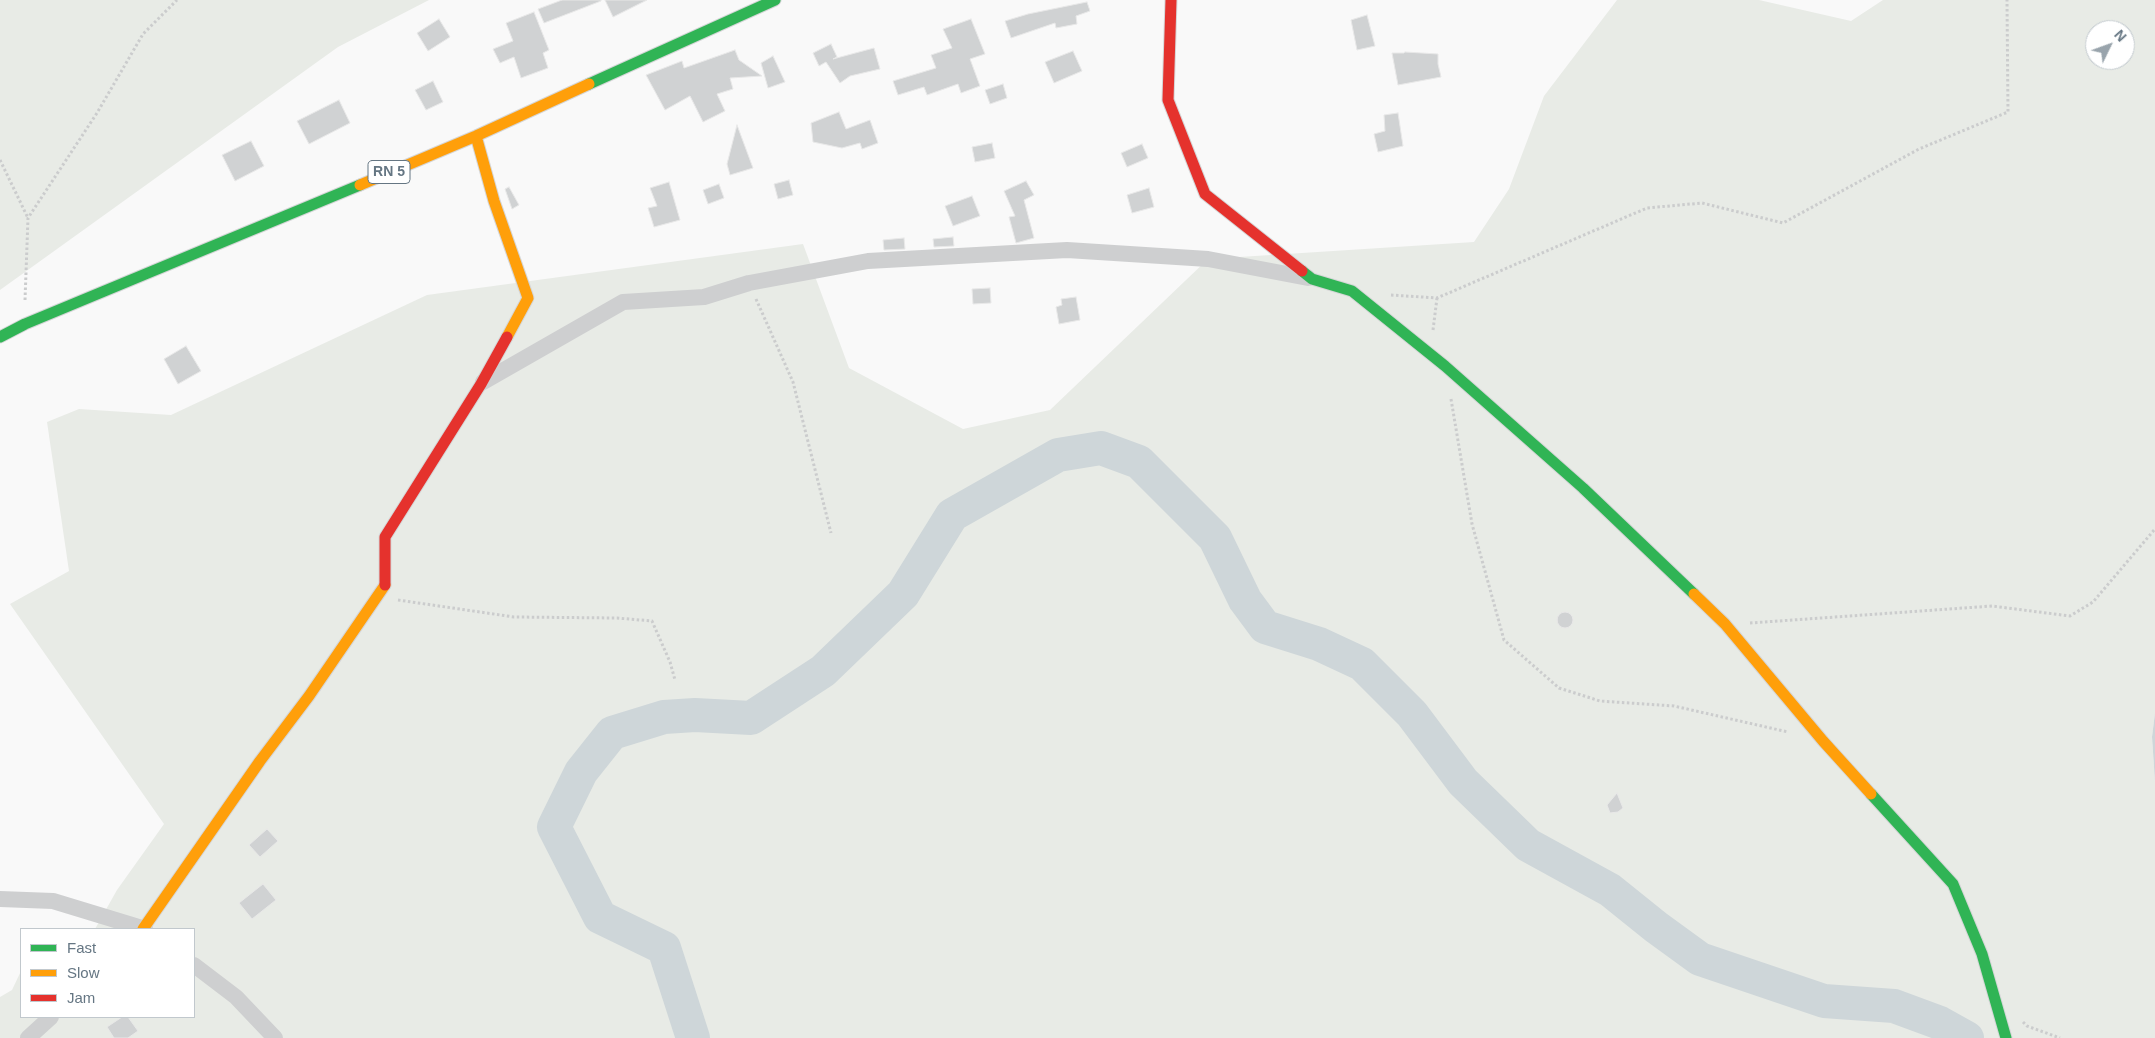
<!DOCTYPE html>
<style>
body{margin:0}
#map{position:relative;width:2155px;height:1038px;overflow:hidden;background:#f9f9f9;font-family:Arial,sans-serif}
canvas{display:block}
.legend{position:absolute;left:20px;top:928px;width:175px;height:90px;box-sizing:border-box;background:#fff;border:1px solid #c1c8cd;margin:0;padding:6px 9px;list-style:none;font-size:15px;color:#657683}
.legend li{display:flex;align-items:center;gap:10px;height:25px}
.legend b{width:25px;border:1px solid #c1c8cd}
.north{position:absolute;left:2085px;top:20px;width:50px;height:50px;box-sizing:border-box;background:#fff;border:1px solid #c1c8cd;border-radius:50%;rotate:48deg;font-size:14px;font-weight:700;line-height:20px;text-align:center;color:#657683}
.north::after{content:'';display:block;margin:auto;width:18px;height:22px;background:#99a4ac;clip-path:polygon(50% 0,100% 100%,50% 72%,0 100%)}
</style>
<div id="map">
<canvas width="2155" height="1038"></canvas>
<ul class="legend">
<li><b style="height:6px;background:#30b455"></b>Fast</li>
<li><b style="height:6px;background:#ff9f0a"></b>Slow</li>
<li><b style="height:6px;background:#e5322d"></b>Jam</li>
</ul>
<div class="north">N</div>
</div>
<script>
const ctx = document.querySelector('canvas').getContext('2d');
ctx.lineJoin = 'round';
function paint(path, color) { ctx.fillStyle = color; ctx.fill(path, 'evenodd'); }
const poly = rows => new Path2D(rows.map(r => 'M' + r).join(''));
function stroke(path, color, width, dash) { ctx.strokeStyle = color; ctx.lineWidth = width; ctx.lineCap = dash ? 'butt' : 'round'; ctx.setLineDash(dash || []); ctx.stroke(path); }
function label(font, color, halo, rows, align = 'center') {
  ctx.font = font + ' Arial,sans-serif'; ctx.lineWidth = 5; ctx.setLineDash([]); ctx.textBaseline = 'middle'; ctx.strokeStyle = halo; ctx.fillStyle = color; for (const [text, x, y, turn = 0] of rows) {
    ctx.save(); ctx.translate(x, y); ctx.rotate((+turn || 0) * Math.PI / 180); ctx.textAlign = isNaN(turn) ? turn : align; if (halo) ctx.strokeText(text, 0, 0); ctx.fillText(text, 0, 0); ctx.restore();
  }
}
paint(poly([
 [0,0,429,0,338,47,0,290],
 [1617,0,1759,0,1851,21,1883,0,2155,0,2155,713,2152,737,2155,782,2155,1038,0,1038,0,997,12,990,21,971,21,1017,194,1017,194,929,95,929,117,890,164,824,10,604,69,571,47,422,79,409,171,415,427,295,803,244,849,368,963,429,1050,410,1208,259,1474,242,1509,189,1544,96],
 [2095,30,2125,30,2125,60,2095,60]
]), '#e8ebe6');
paint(poly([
 [2155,713,2155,782,2152,737]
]), '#ced6d9');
stroke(poly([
 [693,1038,664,948,600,917,554,827,581,772,612,733,664,717,695,715,751,718,823,671,903,594,952,515,1058,455,1101,448,1139,462,1215,538,1245,600,1265,627,1319,644,1362,664,1412,714,1463,782,1528,845,1610,890,1656,927,1700,959,1824,1001,1894,1006,1940,1023,1967,1038]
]), '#ced6d9', 34);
const building = poly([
 [562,0,601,0,601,1,544,23,538,9,562,0],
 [605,0,647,0,613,17,605,0],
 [1087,2,1090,11,1076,16,1077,24,1056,28,1055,23,1011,38,1005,21,1028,14,1087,2],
 [534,12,549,50,543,53,548,68,521,78,514,57,500,63,493,49,513,41,506,23,534,12],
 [1367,15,1375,46,1357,50,1351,20,1367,15],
 [439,19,450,37,428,51,417,33,439,19],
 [971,19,985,54,970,59,980,86,961,93,958,84,927,95,924,87,898,95,893,81,936,68,931,55,952,48,943,29,971,19],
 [831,44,837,57,833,59,874,48,880,69,850,76,840,83,826,62,819,66,813,53,831,44],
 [735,50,739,60,762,76,730,78,733,89,717,94,725,111,703,122,690,96,665,110,646,75,682,61,684,68,735,50],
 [1073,51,1082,71,1054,83,1045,62,1073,51],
 [1405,52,1438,54,1438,64,1441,77,1398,85,1392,53,1404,53,1405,52],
 [773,56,785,82,768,88,761,63,773,56],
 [433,81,443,102,426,110,415,90,433,81],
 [1003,84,1007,98,990,104,985,90,1003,84],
 [339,100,350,123,309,144,297,121,339,100],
 [839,112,846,129,870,120,878,143,862,149,860,143,842,148,813,142,811,123,839,112],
 [1398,113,1403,146,1378,152,1374,134,1385,131,1384,115,1398,113],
 [737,125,753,168,730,175,727,164,737,125],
 [251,141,264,166,235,181,222,155,251,141],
 [992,143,995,158,975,162,972,147,992,143],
 [1142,144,1148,158,1127,167,1121,153,1142,144],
 [789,180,793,195,778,199,774,184,789,180],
 [1026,181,1034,195,1024,200,1034,238,1016,243,1009,217,1015,216,1004,191,1026,181],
 [669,182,680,220,654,227,648,208,657,206,650,188,669,182],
 [719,184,724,198,708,204,703,190,719,184],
 [509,187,519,205,512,209,505,189,509,187],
 [1149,188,1154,207,1132,213,1127,195,1149,188],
 [972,196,980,216,953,226,945,206,972,196],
 [953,237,954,246,934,247,933,239,953,237],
 [904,238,905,249,884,250,883,240,904,238],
 [990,288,991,303,973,304,972,289,990,288],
 [1076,297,1080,320,1059,324,1056,307,1062,305,1061,299,1076,297],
 [186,346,201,371,178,384,164,359,186,346],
 '1557 620a8 8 0 1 1 16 0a8 8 0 1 1-16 0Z',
 [1617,793,1623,808,1618,812,1610,813,1607,805,1617,793],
 [267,829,278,841,260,857,249,845,267,829],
 [263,884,276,900,252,919,239,903,263,884],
 [122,1017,128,1017,138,1031,128,1038,114,1038,107,1027,122,1017]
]);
paint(building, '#d0d2d3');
stroke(building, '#e8e8e8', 1);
const fast = poly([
 [589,84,775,0],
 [1302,271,1312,279,1352,291,1445,366,1583,488,1694,594],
 [0,337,25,324,360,185],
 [1871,794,1953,884,1982,954,2006,1038]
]);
const slow = poly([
 [476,136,494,201,528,298,507,337],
 [360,185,476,136,589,84],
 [1694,594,1725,624,1823,741,1871,794],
 [143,929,260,761,309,696,385,585]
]);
const jam = poly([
 [1171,0,1168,100,1205,194,1302,271],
 [385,585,385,537,481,384,507,337]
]);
stroke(fast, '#d5d6d7', 13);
stroke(slow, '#d5d6d7', 13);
stroke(jam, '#d5d6d7', 13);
stroke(poly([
 [0,160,28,218],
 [1391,295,1437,298,1647,208,1702,203,1783,223,1919,149,2008,112,2007,0],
 [756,299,793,382,831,533],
 [25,300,28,218,97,113,143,34,177,0],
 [1433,330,1437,298],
 [1451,399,1472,524,1504,640,1559,688,1600,701,1674,706,1788,732],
 [398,600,514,617,617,618,652,621,670,662,675,680],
 [1750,623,1992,606,2070,616,2093,602,2155,529],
 [2023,1022,2027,1026,2060,1038]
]), '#cbcccd', 3, [2.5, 2.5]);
stroke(poly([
 [483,382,623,302,704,297,749,283,868,261,1067,250,1208,259,1308,278],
 [0,899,53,901,145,929],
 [194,965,236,997,275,1038],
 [28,1038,51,1017]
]), '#cecfd0', 16);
stroke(fast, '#30b455', 11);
stroke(slow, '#ff9f0a', 11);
stroke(jam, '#e5322d', 11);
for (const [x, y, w] of [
 [389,172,42]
]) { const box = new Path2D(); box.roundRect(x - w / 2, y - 11.5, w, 23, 4); ctx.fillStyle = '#fff'; ctx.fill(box); stroke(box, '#657683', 1); }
label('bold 14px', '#657683', null, [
 ["RN 5",389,172]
]);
</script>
